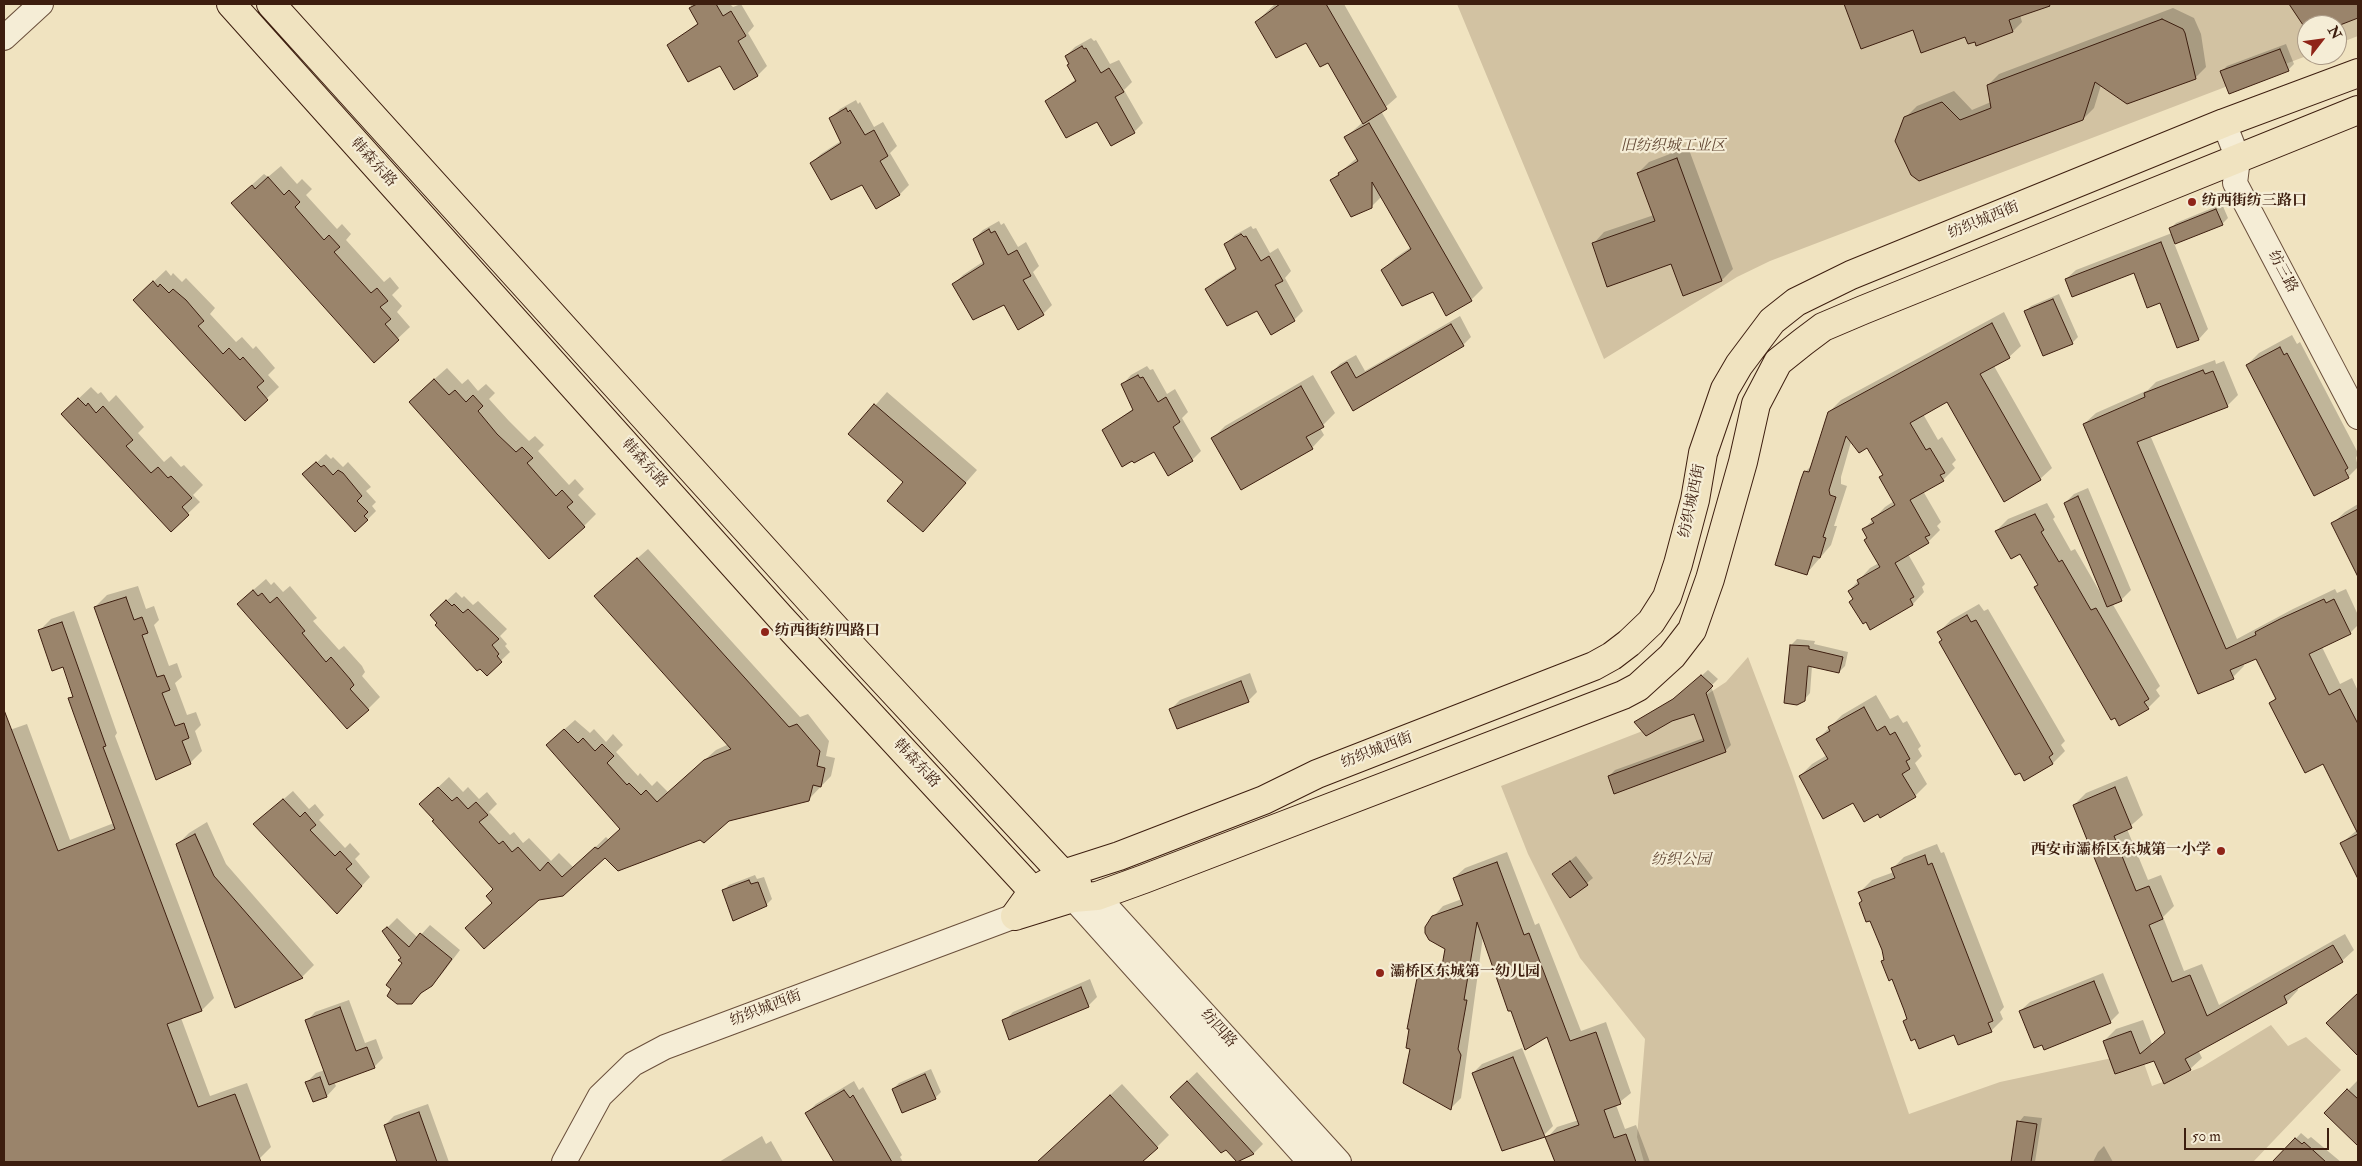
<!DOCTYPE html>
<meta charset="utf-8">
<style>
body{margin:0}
#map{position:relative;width:2362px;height:1166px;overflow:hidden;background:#f0e3c0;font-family:"IM FELL Double Pica",serif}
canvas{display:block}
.frame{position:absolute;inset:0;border:5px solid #3d1e0f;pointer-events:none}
.north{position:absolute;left:2297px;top:15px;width:50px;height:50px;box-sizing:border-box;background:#f5edd6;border:1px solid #ab9a86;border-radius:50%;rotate:60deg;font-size:14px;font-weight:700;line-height:20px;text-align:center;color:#3d1e0f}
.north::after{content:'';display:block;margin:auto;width:18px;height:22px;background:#8f2418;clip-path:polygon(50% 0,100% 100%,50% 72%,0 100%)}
.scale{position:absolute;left:2184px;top:1128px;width:145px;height:22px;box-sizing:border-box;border:2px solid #3d1e0f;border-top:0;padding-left:6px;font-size:15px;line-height:18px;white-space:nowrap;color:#3d1e0f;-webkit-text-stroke:4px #f5edd6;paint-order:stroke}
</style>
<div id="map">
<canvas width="2362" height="1166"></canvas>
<div class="frame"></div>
<div class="north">N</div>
<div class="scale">50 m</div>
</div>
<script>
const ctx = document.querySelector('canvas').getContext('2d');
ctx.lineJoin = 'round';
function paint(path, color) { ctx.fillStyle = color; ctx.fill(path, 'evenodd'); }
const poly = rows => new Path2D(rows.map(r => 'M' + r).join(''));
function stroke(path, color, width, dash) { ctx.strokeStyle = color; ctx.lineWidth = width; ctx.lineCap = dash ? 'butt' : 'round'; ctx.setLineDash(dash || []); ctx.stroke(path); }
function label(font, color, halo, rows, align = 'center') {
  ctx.font = font + ' "IM FELL Double Pica","Noto Serif SC",serif'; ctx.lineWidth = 4.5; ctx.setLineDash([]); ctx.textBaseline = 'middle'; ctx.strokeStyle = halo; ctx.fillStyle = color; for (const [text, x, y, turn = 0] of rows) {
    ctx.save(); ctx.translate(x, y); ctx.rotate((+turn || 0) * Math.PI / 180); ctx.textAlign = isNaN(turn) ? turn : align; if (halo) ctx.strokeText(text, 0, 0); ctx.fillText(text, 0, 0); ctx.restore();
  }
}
paint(poly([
 [1457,4,2358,4,2358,36,2337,44,2337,25,2307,25,2309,55,1770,261,1737,277,1604,359],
 [1748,657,1792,773,1909,1114,2000,1082,2140,1052,2152,1086,2202,1067,2271,1025,2288,1046,2306,1037,2341,1070,2253,1162,1644,1162,1637,1137,1645,1039,1580,958,1528,854,1501,786,1640,732,1685,709,1726,682]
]), '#d2c2a2');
paint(poly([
 [690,4,730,4,733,7,741,4,754,26,748,33,767,66,758,75,734,88,720,64,671,44,699,22],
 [1275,4,1344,4,1397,97,1381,111,1483,288,1471,300,1433,290,1383,270,1395,258,1411,247,1382,196,1372,206,1331,180,1358,157,1346,137,1363,122,1314,37,1256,22],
 [1845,4,2050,4,2020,15,2022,22,2013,31,1977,44,1975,40,1966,35,1914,28,1862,48],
 [2291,4,2358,4,2358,17,2337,25,2307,25,2307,29],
 [2173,8,2194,18,2201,34,2206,67,2195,78,2101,85,2094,108,2083,119,1919,180,1905,118,1917,106,1954,91,1972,110,1991,102,1988,85,1999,74],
 [1091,38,1094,41,1096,40,1110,64,1119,60,1132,82,1124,90,1143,123,1134,132,1112,145,1098,120,1047,101,1076,79,1066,56,1075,47],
 [2286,44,2294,64,2288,70,2222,71,2227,66],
 [856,100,858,104,860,102,874,127,883,122,897,146,890,153,909,185,900,194,876,208,862,183,811,163,821,154,841,141,831,118,840,109],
 [1688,147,1733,269,1722,280,1672,263,1593,244,1604,232,1654,215,1638,173,1649,162],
 [281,166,297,184,302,179,312,189,306,195,337,229,342,224,351,234,346,240,384,282,390,277,399,288,392,295,402,306,397,312,410,327,374,361,245,191,264,174,268,177],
 [2222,204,2228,218,2222,224,2174,243,2208,329,2199,339,2178,347,2160,302,2134,272,2066,279,2076,270,2172,233,2170,229,2176,223],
 [999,221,1001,225,1004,223,1018,247,1026,242,1039,266,1033,272,1052,305,1043,314,1005,304,985,315,954,284,963,275,984,261,974,239,983,230],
 [1251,226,1253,229,1256,228,1270,253,1278,248,1291,271,1285,278,1303,311,1294,320,1257,309,1207,289,1216,280,1237,267,1226,244,1235,235],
 [166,270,171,276,173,273,182,282,186,278,215,308,210,314,236,342,242,337,253,349,256,346,275,368,268,375,279,387,245,419,147,288],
 [2059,294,2078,337,2072,343,2026,311,2031,306],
 [2004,312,2021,346,2009,357,1994,366,2052,468,2040,479,1947,400,1923,414,1938,440,1942,437,1956,460,1952,464,1955,468,1943,480,1923,491,1941,522,1937,526,1940,530,1928,542,1908,554,1925,584,1922,587,1924,592,1913,604,1871,628,1849,591,1870,568,1879,563,1864,529,1885,507,1894,501,1884,474,1868,446,1851,442,1841,477,1841,484,1847,486,1834,526,1837,526,1831,545,1807,573,1802,479,1806,471,1813,464,1829,412,1841,400],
 [1460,316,1471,337,1463,345,1354,409,1332,372,1340,364,1356,355,1365,371],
 [2292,335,2297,344,2300,342,2358,453,2356,458,2358,467,2348,477,2315,494,2247,365,2259,353],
 [2343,464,2348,474,2346,474,2340,465],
 [2215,360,2216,364,2224,361,2238,395,2227,406,2150,435,2237,639,2293,609,2335,589,2337,593,2346,589,2358,615,2358,625,2350,633,2322,647,2340,684,2352,678,2358,691,2358,876,2342,843,2357,830,2323,762,2271,703,2276,697,2257,657,2243,663,2244,666,2233,677,2084,424,2096,413,2148,390,2156,382],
 [1147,366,1150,370,1153,369,1167,394,1175,389,1188,412,1182,418,1201,451,1192,460,1154,450,1104,430,1134,408,1122,385,1131,375],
 [447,368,462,384,468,379,478,391,486,384,495,393,489,399,509,421,529,441,535,436,544,445,538,451,569,485,575,479,584,489,578,495,596,514,584,526,422,390],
 [1313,375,1335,413,1320,428,1324,435,1312,448,1213,438,1225,426],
 [91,387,98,394,101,392,109,402,116,395,144,427,138,433,164,462,171,456,181,467,184,465,203,485,193,495,200,502,171,530,75,402],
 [887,392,977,470,923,531,905,482,850,434],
 [326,454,331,459,333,457,343,467,348,462,371,487,366,491,376,502,372,506,376,511,367,520,313,466],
 [2088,488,2131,590,2122,599,2112,603,2160,686,2156,690,2160,696,2148,708,2036,587,2039,584,2020,553,1996,531,2008,519,2047,503,2055,517,2053,519,2071,551,2075,549,2104,599,2065,503,2074,494],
 [2358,504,2358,573,2332,524,2345,512],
 [648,549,800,717,808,714,829,741,826,756,835,758,831,776,808,800,729,820,701,838,606,856,562,895,493,903,495,889,436,820,431,794,449,777,463,792,468,787,479,799,487,792,497,804,489,812,510,835,514,832,523,843,529,838,551,861,559,853,574,868,606,837,609,840,621,829,558,735,575,720,590,733,594,729,606,742,613,734,623,745,616,752,638,776,640,773,652,786,657,781,668,792,716,750,729,744,606,586],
 [266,579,271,585,274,582,283,592,290,586,317,618,313,621,339,650,344,646,362,666,365,672,362,676,380,697,368,709,251,592],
 [138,586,146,609,154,606,159,620,154,625,169,666,177,663,182,677,175,683,187,715,196,712,201,725,195,731,202,751,190,763,95,607,107,595],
 [456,592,462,598,464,596,473,605,478,601,507,629,500,636,507,644,505,646,510,652,487,674,441,606],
 [1979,604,1984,611,1988,609,2065,741,2061,745,2065,751,2053,763,2025,779,1939,632,1951,620],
 [74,611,117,733,115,736,214,998,202,1010,181,1018,210,1096,247,1083,271,1147,259,1159,251,1162,4,1162,4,732,27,724,70,840,114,823,70,699,74,695,64,666,39,631,51,619],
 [1797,639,1815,641,1814,644,1848,652,1845,666,1839,672,1812,666,1810,693,1804,700,1791,645],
 [1708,670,1718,679,1711,686,1731,745,1725,751,1609,776,1615,770,1704,738,1695,712,1671,720,1636,722,1681,694],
 [1250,673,1257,692,1248,701,1171,709,1180,700],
 [1876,695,1890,719,1898,715,1903,723,1907,721,1921,746,1918,749,1922,756,1915,763,1927,784,1915,796,1878,813,1800,776,1812,764,1827,755,1818,739,1842,715],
 [2127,776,2143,815,2127,829,2148,880,2161,875,2174,906,2163,917,2184,971,2202,964,2219,1005,2345,934,2354,950,2342,961,2297,987,2298,990,2287,1002,2198,1050,2202,1058,2190,1069,2155,1059,2115,1073,2104,1041,2116,1029,2143,1020,2152,1044,2166,1032,2074,805,2086,793],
 [293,791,309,809,315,804,324,815,319,820,345,848,350,843,360,854,355,859,370,877,346,903,255,824],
 [207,822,226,864,314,965,302,977,177,845,189,833],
 [1937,844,1941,853,1944,852,2004,1007,2000,1012,2003,1019,1991,1031,1955,1033,1905,1021,1908,1018,1893,978,1882,961,1885,959,1883,950,1860,892,1872,880,1894,872,1892,869,1904,857],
 [1507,852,1535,925,1539,923,1581,1031,1606,1022,1631,1093,1616,1105,1625,1129,1636,1125,1650,1162,1556,1162,1547,1138,1557,1127,1579,1120,1548,1035,1483,936,1461,1098,1451,1108,1411,1048,1411,1028,1408,1028,1420,974,1430,963,1443,966,1446,949,1433,917,1443,906,1462,899,1454,878,1465,868],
 [1576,856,1593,878,1570,897,1560,869],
 [755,875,757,879,764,877,772,899,766,905,723,891,729,885],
 [397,918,418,938,430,925,460,950,441,975,411,1003,402,958,384,931],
 [2103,973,2119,1013,2110,1022,2020,1011,2030,1002],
 [1090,979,1097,997,1088,1006,1004,1021,1013,1012],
 [2358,994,2358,1055,2328,1023],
 [349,1000,365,1043,376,1039,383,1058,374,1067,334,1082,336,1086,327,1096,314,1100,307,1082,316,1073,325,1070,307,1021,315,1012],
 [1522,1048,1553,1126,1544,1135,1473,1073,1482,1064],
 [931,1069,941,1092,935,1098,893,1089,899,1083],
 [1197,1072,1263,1144,1254,1153,1237,1161,1180,1088],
 [2358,1080,2358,1144,2326,1113],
 [854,1081,859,1090,863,1087,902,1155,900,1157,903,1162,836,1162,807,1113,816,1104],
 [1122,1084,1169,1135,1157,1147,1141,1162,1038,1162],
 [428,1104,449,1162,399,1162,385,1125,394,1116],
 [2024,1116,2042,1118,2035,1162,2012,1162,2019,1122],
 [2301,1133,2308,1139,2311,1137,2341,1162,2285,1162,2279,1157],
 [762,1136,766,1144,771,1141,783,1162,719,1162],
 [2104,1146,2113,1162,2093,1162,2098,1152]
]), '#0003');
const building = poly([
 [697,4,716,4,723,16,731,11,746,36,738,41,758,76,734,90,720,66,688,82,667,45,698,24,689,8,697,4],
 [1280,4,1326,4,1387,109,1363,124,1328,63,1320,67,1306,43,1276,58,1255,22,1280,4],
 [1844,4,2049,4,2050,6,2009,20,2013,32,1976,46,1975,42,1968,44,1965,37,1921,53,1913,30,1861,49,1844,4],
 [2289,4,2358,4,2358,18,2340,25,2303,25,2289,4],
 [2162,19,2183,29,2185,33,2196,79,2127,104,2095,82,2083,120,1919,181,1911,175,1895,141,1904,117,1942,102,1960,120,1991,108,1987,85,2162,19],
 [1082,46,1084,49,1086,48,1101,73,1109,68,1124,92,1115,97,1135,133,1111,146,1097,122,1066,138,1045,101,1076,81,1067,65,1069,64,1065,56,1082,46],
 [2280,49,2289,71,2229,94,2220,71,2280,49],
 [846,108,848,112,850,110,865,135,874,130,888,156,880,161,900,195,876,209,862,185,831,200,810,163,841,143,829,118,846,108],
 [1369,123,1472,301,1446,316,1433,292,1402,306,1381,270,1411,249,1372,182,1372,208,1351,217,1330,180,1339,175,1338,173,1358,161,1344,137,1369,123],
 [1677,158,1722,281,1683,296,1671,264,1607,287,1592,243,1655,221,1637,173,1677,158],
 [268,177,284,195,289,190,300,202,295,207,324,240,329,235,340,247,334,252,371,293,377,288,388,301,380,307,391,319,385,324,399,340,374,363,231,203,252,185,255,189,268,177],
 [2216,209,2223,225,2175,244,2169,228,2216,209],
 [989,229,991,233,995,231,1008,255,1017,250,1031,276,1023,280,1044,315,1018,330,1004,305,973,320,952,284,984,264,973,239,989,229],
 [1241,234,1244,237,1246,236,1261,261,1269,256,1283,281,1275,285,1295,321,1271,335,1257,311,1227,326,1205,289,1236,269,1224,244,1241,234],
 [2161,242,2199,340,2177,348,2160,303,2147,308,2134,273,2072,297,2065,279,2161,242],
 [153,281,158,287,160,284,169,293,173,289,186,300,204,321,198,326,223,354,229,348,240,360,243,357,264,381,257,387,268,400,245,421,133,300,153,281],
 [2053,299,2073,344,2043,356,2024,311,2053,299],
 [1992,323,2010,358,1980,374,2041,480,2004,502,1947,402,1910,423,1926,450,1930,448,1945,473,1940,475,1944,481,1910,500,1930,535,1925,537,1929,543,1895,563,1914,597,1910,599,1913,605,1870,630,1866,622,1863,624,1849,602,1853,599,1848,591,1859,584,1857,580,1880,567,1864,540,1867,538,1862,529,1874,523,1871,519,1895,505,1879,477,1883,475,1867,448,1859,453,1846,436,1829,490,1830,495,1836,497,1823,537,1826,538,1820,558,1813,556,1807,575,1775,565,1801,479,1804,471,1809,472,1828,412,1992,323],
 [1451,324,1464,346,1353,411,1331,372,1347,362,1356,378,1451,324],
 [2280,347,2284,355,2287,353,2348,468,2345,470,2349,478,2314,496,2246,365,2280,347],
 [2203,370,2205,374,2213,371,2228,407,2137,442,2226,649,2256,635,2255,632,2280,619,2324,599,2326,603,2334,599,2351,634,2309,654,2329,695,2340,689,2358,724,2358,879,2340,843,2358,834,2323,764,2305,773,2269,703,2276,699,2256,659,2230,670,2234,679,2198,694,2083,424,2145,397,2144,393,2203,370],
 [1138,375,1140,378,1143,377,1158,402,1166,397,1180,422,1173,427,1193,461,1168,476,1154,452,1134,463,1132,461,1122,467,1102,430,1133,410,1121,384,1138,375],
 [434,379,449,395,455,390,466,402,473,395,483,406,478,411,497,434,516,452,522,447,533,458,527,463,556,496,562,490,573,502,567,507,585,527,549,559,409,402,434,379],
 [1301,386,1324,427,1306,437,1313,449,1241,490,1211,438,1301,386],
 [78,398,86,406,88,403,96,413,103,406,133,440,126,446,151,473,158,467,168,478,171,476,192,498,182,507,189,515,171,532,61,414,78,398],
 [874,404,966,483,923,532,887,501,903,482,848,434,874,404],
 [316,462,321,467,324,465,333,475,338,470,343,473,362,496,357,501,368,512,364,516,368,520,355,532,302,474,316,462],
 [2078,496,2122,601,2107,607,2064,503,2078,496],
 [2358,509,2358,577,2331,523,2358,509],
 [2035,514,2044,530,2041,532,2059,562,2062,560,2091,610,2096,608,2149,699,2144,702,2149,709,2119,726,2115,718,2111,720,2093,689,2034,587,2038,585,2020,554,2011,559,1995,531,2035,514],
 [637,558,789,727,797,724,820,751,817,766,825,768,821,787,813,785,809,801,729,821,704,843,700,840,618,871,605,858,563,896,539,900,484,949,465,928,492,903,486,896,493,889,432,821,434,820,419,804,438,787,452,801,457,797,468,809,476,802,488,815,479,822,499,844,503,841,512,852,518,847,540,871,548,862,562,877,595,847,598,849,620,829,546,745,564,729,578,743,583,738,595,751,602,744,614,756,607,763,627,785,629,783,641,795,646,790,657,802,704,760,731,749,594,596,637,558],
 [253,590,258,596,262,593,270,603,277,597,305,631,302,633,326,662,331,657,350,679,354,685,350,689,369,710,347,729,237,604,253,590],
 [126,597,134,620,142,617,148,633,142,635,157,677,164,675,170,690,162,693,175,726,184,723,189,738,182,741,191,764,156,780,94,607,126,597],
 [446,600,452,606,454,604,463,613,468,609,499,639,492,645,499,654,497,656,502,662,487,676,480,669,477,671,435,625,437,623,430,615,446,600],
 [1967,615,1971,622,1976,620,2053,754,2049,757,2053,764,2024,781,2020,773,2015,775,1939,642,1942,640,1937,632,1967,615],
 [62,622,106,746,103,747,202,1011,167,1024,198,1107,235,1094,261,1162,4,1162,4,710,58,851,115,829,68,698,73,697,63,667,52,671,38,630,62,622],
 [1790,645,1809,646,1809,649,1843,657,1839,673,1808,666,1805,701,1797,705,1784,703,1790,645],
 [1701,675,1713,686,1706,693,1726,752,1614,794,1608,776,1704,741,1694,714,1672,721,1646,736,1634,722,1673,699,1701,675],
 [1241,681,1249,702,1177,729,1169,709,1241,681],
 [1864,707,1877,731,1885,726,1890,735,1895,732,1910,759,1906,761,1910,769,1902,774,1916,797,1880,818,1878,814,1864,822,1853,803,1823,819,1799,776,1828,759,1816,739,1830,731,1828,727,1864,707],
 [2115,787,2132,828,2114,836,2136,891,2149,886,2163,919,2149,925,2172,982,2190,975,2207,1016,2333,945,2343,962,2284,996,2287,1003,2185,1059,2191,1070,2164,1084,2154,1061,2115,1074,2103,1041,2131,1031,2140,1054,2165,1033,2073,805,2115,787],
 [283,799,300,817,305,812,316,825,310,830,335,856,340,851,352,864,346,869,362,886,337,914,253,824,283,799],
 [195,834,214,876,303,978,235,1008,176,844,195,834],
 [1925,855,1928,865,1932,863,1993,1021,1988,1023,1992,1032,1958,1045,1954,1035,1919,1049,1915,1039,1911,1041,1903,1021,1907,1019,1904,1010,1892,979,1889,981,1881,961,1884,960,1882,950,1870,921,1866,922,1859,903,1862,901,1858,892,1895,878,1891,868,1925,855],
 [1570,861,1588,885,1570,898,1552,874,1570,861],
 [1497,862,1524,935,1529,933,1570,1041,1596,1032,1621,1104,1604,1110,1614,1138,1626,1134,1636,1162,1555,1162,1545,1137,1579,1125,1547,1037,1525,1050,1511,1011,1508,1011,1499,985,1477,922,1464,1000,1467,1000,1458,1049,1461,1055,1451,1110,1403,1083,1410,1049,1406,1048,1409,1029,1407,1029,1418,973,1440,977,1445,949,1429,940,1425,933,1425,927,1432,916,1463,905,1453,878,1497,862],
 [749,880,751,884,758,882,767,906,733,921,722,890,749,880],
 [387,927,409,947,420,933,452,959,432,986,421,993,412,1004,397,1004,387,996,391,989,386,985,402,963,398,960,401,958,382,931,387,927],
 [2094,981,2111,1023,2044,1050,2042,1045,2034,1048,2019,1011,2094,981],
 [1081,987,1089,1007,1009,1040,1002,1020,1081,987],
 [2358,993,2358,1056,2326,1023,2358,993],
 [340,1007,356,1051,367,1047,375,1068,329,1085,305,1020,340,1007],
 [1513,1057,1545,1137,1502,1151,1472,1073,1513,1057],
 [925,1074,936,1099,902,1113,892,1089,925,1074],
 [320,1077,327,1097,313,1102,305,1082,320,1077],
 [1187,1081,1254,1154,1237,1162,1226,1150,1221,1153,1170,1097,1187,1081],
 [2347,1089,2358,1099,2358,1146,2324,1113,2347,1089],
 [844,1090,850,1098,853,1095,892,1162,834,1162,805,1113,844,1090],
 [1110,1095,1158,1148,1142,1162,1037,1162,1110,1095],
 [419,1112,437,1162,397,1162,384,1125,419,1112],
 [2017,1121,2037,1124,2031,1162,2011,1162,2017,1121],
 [2295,1138,2302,1144,2304,1142,2326,1162,2272,1162,2295,1138]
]);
paint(building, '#9a846b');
stroke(building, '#3d1e0f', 1);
const minor = poly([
 [4,38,41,4],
 [2224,123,2238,159,2235,183,2358,417],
 [1097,896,1339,1162],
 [1073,898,1310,1162],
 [564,1162,600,1096,633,1064,665,1047,1015,916]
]);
const major = poly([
 [231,4,781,618,1033,891,1050,894],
 [271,4,855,650,1063,874,1077,883],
 [1015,916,1033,891,1063,874,1119,856,1264,800,1317,774,1594,666,1612,656,1629,643,1651,622,1667,597,1678,564,1695,500,1703,453,1725,389,1739,365,1772,321,1796,302,1851,275,2224,123,2358,73],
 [1015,916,1073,898,1097,896,1144,879,1623,695,1638,687,1672,656,1692,630,1710,579,1743,462,1756,404,1778,362,1803,342,1823,327,1863,310,2358,110]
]);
stroke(minor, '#6a4f3b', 26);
stroke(major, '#3d1e0f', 30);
stroke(minor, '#f5edd6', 24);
stroke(major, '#f0e3c0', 28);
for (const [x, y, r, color] of [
 [2192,202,5,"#8f2418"],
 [765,632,5,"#8f2418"],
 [2221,851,5,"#8f2418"],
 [1380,973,5,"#8f2418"]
]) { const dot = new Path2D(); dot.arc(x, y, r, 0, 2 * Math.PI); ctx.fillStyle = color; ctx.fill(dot); stroke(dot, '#f5edd6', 2); }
label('italic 15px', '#624734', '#f5edd6', [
 ["旧纺织城工业区",1673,147],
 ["纺织公园",1681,861]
]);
label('15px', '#3d1e0f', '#f5edd6', [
 ["韩森东路",373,163,48],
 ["纺织城西街",1984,221,-22],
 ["纺三路",2282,272,62],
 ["韩森东路",644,464,48],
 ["纺织城西街",1693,501,-78],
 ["纺织城西街",1377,751,-21],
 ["韩森东路",916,764,47],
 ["纺织城西街",766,1009,-21],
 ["纺四路",1218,1029,48]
]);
label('bold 15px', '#3d1e0f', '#f5edd6', [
 ["纺西街纺三路口",2202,202],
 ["纺西街纺四路口",775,632],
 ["西安市灞桥区东城第一小学",2211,851,"right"],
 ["灞桥区东城第一幼儿园",1390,973]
], 'left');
</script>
